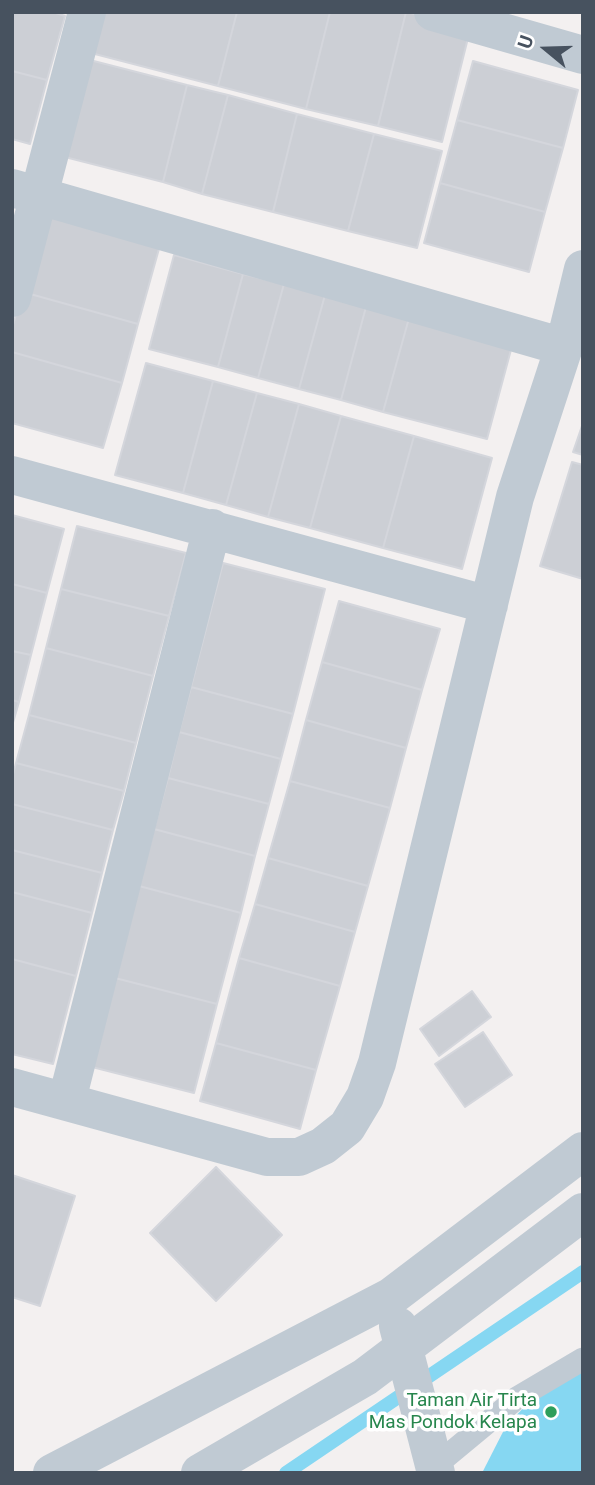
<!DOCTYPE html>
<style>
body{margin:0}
#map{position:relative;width:595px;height:1485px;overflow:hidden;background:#f3f0f0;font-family:Roboto,sans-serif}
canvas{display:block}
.frame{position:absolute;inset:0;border:14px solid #47525f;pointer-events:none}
.north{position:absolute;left:511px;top:14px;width:70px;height:70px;-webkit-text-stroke:5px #fff;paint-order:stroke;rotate:289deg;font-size:19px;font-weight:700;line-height:28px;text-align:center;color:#47525f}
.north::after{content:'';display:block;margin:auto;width:24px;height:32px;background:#47525f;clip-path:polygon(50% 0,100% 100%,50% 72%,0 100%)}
</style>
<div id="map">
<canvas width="595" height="1485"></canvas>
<div class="frame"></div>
<div class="north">U</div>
</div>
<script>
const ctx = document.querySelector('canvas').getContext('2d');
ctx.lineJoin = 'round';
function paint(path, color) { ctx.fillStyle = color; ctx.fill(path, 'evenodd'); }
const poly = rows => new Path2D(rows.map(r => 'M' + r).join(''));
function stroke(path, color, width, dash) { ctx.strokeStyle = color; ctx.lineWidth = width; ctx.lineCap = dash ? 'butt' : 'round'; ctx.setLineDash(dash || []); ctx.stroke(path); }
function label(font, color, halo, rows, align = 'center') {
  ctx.font = font + ' Roboto,sans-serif'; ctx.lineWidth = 7; ctx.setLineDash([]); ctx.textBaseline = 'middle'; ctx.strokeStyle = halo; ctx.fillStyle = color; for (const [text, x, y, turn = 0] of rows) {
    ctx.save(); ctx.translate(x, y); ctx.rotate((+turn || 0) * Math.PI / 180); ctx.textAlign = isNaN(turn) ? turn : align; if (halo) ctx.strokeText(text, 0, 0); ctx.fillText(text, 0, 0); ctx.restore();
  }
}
paint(poly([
 [583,1370,583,1473,482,1473,506,1426,532,1399]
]), '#86d7f2');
stroke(poly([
 [286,1473,583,1272]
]), '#86d7f2', 14);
const building = poly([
 [12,12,53,12,65,16,47,80,12,71,12,12],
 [101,12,237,12,218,86,91,53,101,12],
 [237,12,330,12,306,109,218,86,237,12],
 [330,12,406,12,378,126,306,109,330,12],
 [406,12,471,26,442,142,378,126,406,12],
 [82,58,187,85,163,182,57,155,82,58],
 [473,61,578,90,563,148,457,120,473,61],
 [12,71,47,80,30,144,12,139,12,71],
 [187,85,228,95,202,194,163,182,187,85],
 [228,95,297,114,273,212,202,194,228,95],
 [297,114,374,134,348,231,273,212,297,114],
 [457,120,563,148,545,212,440,183,457,120],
 [374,134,442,151,417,248,348,231,374,134],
 [440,183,545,212,529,272,424,243,440,183],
 [46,206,162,238,138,324,23,292,46,206],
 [174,255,243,274,218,367,149,349,174,255],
 [243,274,284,284,258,378,218,367,243,274],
 [284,284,325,295,299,389,258,378,284,284],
 [23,292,138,324,122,383,12,352,12,328,23,292],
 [325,295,366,307,341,400,299,389,325,295],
 [366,307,409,318,383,412,341,400,366,307],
 [409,318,512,346,487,439,383,412,409,318],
 [12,352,122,383,103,448,12,423,12,352],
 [146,363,213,381,183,493,115,475,146,363],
 [213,381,257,393,226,505,183,493,213,381],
 [257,393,299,404,268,517,226,505,257,393],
 [299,404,341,416,310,528,268,517,299,404],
 [341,416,414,436,383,548,310,528,341,416],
 [583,423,583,455,573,452,583,423],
 [414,436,492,458,462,569,383,548,414,436],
 [572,462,583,465,583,579,540,566,572,462],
 [12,515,64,529,47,593,12,584,12,515],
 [77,526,186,553,169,616,61,589,77,526],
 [223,563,325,589,293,714,191,687,223,563],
 [12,584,47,593,31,655,12,651,12,584],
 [61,589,169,616,153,676,46,648,61,589],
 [339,601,440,629,422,690,322,662,339,601],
 [46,648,153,676,136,743,29,715,46,648],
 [12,651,31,655,19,702,12,700,12,651],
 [322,662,422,690,406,748,306,720,322,662],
 [191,687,293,714,281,759,179,732,191,687],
 [12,700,19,702,12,726,12,700],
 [29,715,136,743,124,791,16,763,29,715],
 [306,720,406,748,390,808,290,781,306,720],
 [179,732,281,759,269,804,168,778,179,732],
 [16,763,124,791,113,830,12,804,12,778,16,763],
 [168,778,269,804,255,856,154,829,168,778],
 [290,781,390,808,368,886,268,858,290,781],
 [12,804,113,830,102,873,12,850,12,804],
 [154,829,255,856,241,913,139,886,154,829],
 [12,850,102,873,92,913,12,892,12,850],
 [268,858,368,886,355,932,255,904,268,858],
 [139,886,241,913,217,1004,115,978,139,886],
 [12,892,92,913,76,976,12,959,12,892],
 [255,904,355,932,340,986,239,958,255,904],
 [239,958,340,986,316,1070,216,1043,239,958],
 [12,959,76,976,53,1064,12,1054,12,959],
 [115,978,217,1004,194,1093,92,1067,115,978],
 [472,991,491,1017,439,1056,420,1029,472,991],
 [483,1032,512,1075,465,1107,435,1064,483,1032],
 [216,1043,316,1070,300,1129,200,1101,216,1043],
 [216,1167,282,1235,216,1301,150,1233,216,1167],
 [12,1175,75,1196,40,1306,12,1297,12,1175]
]);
paint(building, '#cccfd5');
stroke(building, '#d4d6dc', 2);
stroke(poly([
 [435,1466,517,1398,583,1359]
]), '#c0cad3', 23);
stroke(poly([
 [433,12,583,55],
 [12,188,564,347],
 [12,298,87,12],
 [12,475,489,605],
 [12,1087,267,1157,299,1157,323,1146,347,1127,365,1097,377,1063,515,497,564,347,583,269],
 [67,1100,212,528],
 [398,1326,436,1473],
 [52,1473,392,1296,583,1151],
 [200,1473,365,1377,583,1212]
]), '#c0cad3', 38);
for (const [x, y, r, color] of [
 [551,1412,7,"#2e9e5b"]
]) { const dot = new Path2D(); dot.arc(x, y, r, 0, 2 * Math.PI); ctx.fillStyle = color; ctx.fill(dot); stroke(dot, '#fff', 2.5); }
label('19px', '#27864d', '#fff', [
 ["Taman Air Tirta",537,1401],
 ["Mas Pondok Kelapa",537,1423]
], 'right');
</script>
